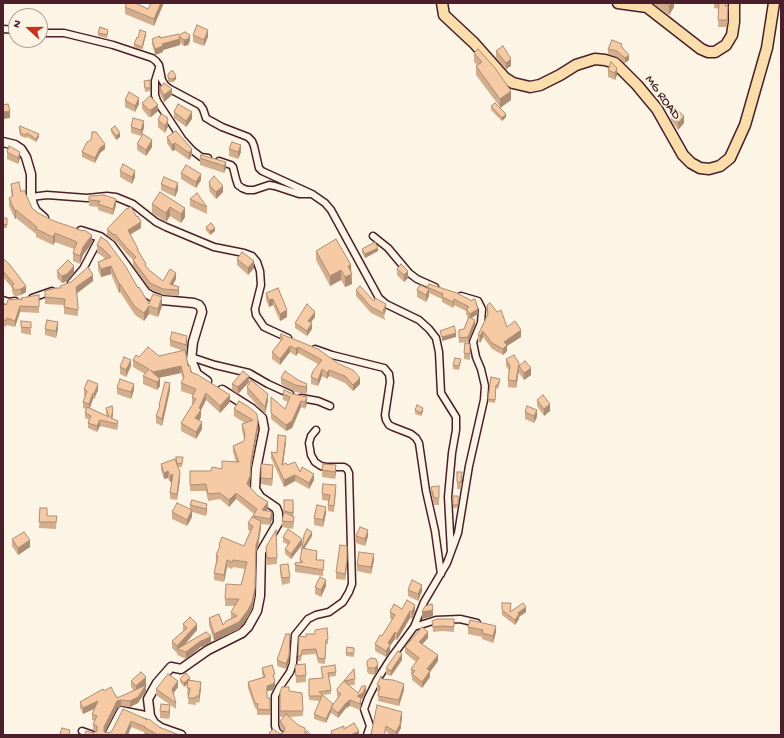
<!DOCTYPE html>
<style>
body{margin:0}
#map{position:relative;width:784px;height:738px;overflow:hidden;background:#fcf5e5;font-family:"Gochi Hand",sans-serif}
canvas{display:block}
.frame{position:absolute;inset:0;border:4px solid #4a1f2b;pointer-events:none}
.north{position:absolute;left:8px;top:8px;width:40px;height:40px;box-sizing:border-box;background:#fcf5e5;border:1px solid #b59f9b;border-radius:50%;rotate:291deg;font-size:11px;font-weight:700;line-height:16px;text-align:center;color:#4a1f2b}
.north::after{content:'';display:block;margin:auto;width:14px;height:18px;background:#c8321e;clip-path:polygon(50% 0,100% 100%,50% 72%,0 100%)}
</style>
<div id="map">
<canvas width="784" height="738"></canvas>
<div class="frame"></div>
<div class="north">N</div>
</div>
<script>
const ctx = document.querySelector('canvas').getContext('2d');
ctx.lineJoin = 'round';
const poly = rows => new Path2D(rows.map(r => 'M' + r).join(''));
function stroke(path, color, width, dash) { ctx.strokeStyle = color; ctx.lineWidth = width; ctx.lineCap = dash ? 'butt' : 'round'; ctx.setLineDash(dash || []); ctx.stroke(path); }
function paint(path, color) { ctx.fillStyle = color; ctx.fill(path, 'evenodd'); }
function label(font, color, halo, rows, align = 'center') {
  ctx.font = font + ' "Gochi Hand",sans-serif'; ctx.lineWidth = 3.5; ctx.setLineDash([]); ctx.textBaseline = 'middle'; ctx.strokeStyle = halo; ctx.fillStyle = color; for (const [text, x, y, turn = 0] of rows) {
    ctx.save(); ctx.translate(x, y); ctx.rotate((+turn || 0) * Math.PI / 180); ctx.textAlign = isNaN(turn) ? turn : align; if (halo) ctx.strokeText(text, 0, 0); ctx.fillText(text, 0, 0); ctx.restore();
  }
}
const minor = poly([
 [3,29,16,30],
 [40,33,64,33,113,45,152,58,156,61,159,65,162,80,165,85,170,89,200,105,203,109,206,118,211,121,222,127,248,137,252,141,254,146,259,168,262,171,312,194,325,203,331,210,379,298,386,304,419,320,429,329,436,338,439,352,441,393,456,417,456,430,452,453,448,497,451,552],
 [159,68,155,81,155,95,157,101,182,139,192,150,201,157,208,158],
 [219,161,231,165,233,167,236,179,238,185,242,188,247,190,254,190,269,185,275,186,299,194,311,194],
 [31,197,47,195,87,198,107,196,116,197,133,204,156,222,166,227,214,247,244,253,252,256,257,262,260,271,261,285,255,309,256,315,264,327,288,338],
 [373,236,388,248,409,273,417,279,435,287],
 [71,283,83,269,100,237],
 [32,298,52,291],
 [3,300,9,302,15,301],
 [315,349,332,355,384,368,389,374,390,382,385,415,386,420,389,425,393,427,411,434,416,438,419,443,426,491,435,531,441,574],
 [191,357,215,365,249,373,268,384,290,394],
 [301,398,318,401,330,406],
 [414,627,424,602,447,563,458,533,469,466,484,400,485,386,481,369,476,357,473,342,481,323,482,309,478,301,461,296],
 [82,731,93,735],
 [108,735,121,710,150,716],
 [281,735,277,732,275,726,275,696,279,688,290,672,293,663,295,635,308,619,316,615,329,612,343,602,349,592,352,584,349,473,347,469,344,467,326,467,321,466,315,462,311,455,309,443,311,436,316,430],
 [367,735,370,726,364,709,368,698,377,680,391,658,414,627,436,620,460,619,477,623]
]);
const tertiary = poly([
 [3,142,15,145,21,149,26,157,31,174,31,197,33,205,36,211,44,218],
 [81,231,100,237,111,245,146,293,151,296,162,300,194,303,199,305,201,308,202,312,193,342,191,360,197,374,207,381],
 [181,735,161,728,154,723,150,716,148,699,157,683,171,667,181,669,208,650,242,633,248,627,257,611,260,596,261,552,278,523,278,513,276,508,260,497,255,489,256,469,264,429,262,418,252,409,222,390]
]);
const primary = poly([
 [442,3,444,15,474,43,505,78,513,83,530,87,540,85,560,75,576,65,595,59,605,60,615,63,637,85,657,109,683,155,691,163,700,168,709,169,720,166,730,158,745,125,767,48,774,3],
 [618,3,647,7,701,49,708,52,715,52,726,45,732,35,734,22,734,3]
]);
stroke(minor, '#4a1f2b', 9);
stroke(tertiary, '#4a1f2b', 11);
stroke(primary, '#4a1f2b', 13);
stroke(minor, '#fcf5e5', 6);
stroke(tertiary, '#fcf5e5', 8);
stroke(primary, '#f9ddab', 10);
paint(poly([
 [163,3,163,5,154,26,125,14,125,7,148,9],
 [652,3,674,3,674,7,669,15],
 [714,3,726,3,726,6,728,13,727,27,718,27,719,9,714,8],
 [98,33,108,33,107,38,98,36],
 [146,35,142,50,134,47,134,44],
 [179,35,190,41,188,45,184,46,180,43,180,45,163,50,163,52,155,55,152,44,152,39,160,38],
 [193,35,208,37,204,46,193,42],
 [622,46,629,60,625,63,617,57,608,54,608,49],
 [478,49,511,100,500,108,506,117,502,121,491,110,491,106,500,107,476,75,476,66,477,65,474,62,474,53],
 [496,51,511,66,506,69,496,58],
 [617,68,617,75,615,80,608,77,608,70],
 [168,74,176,79,173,82,168,82],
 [150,80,150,91,145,92,144,81],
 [160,88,172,95,164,102,160,94],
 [125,100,139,104,135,112,125,107],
 [142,103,158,111,151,117,149,117,142,109],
 [174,112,192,119,186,127,174,118],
 [671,114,684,123,678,130,671,120],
 [158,120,168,126,165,133,158,127],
 [131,127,144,128,141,136,131,133],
 [19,128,39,137,36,142,27,137,26,138,20,136,20,133,19,132],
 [111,129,120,137,116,140,111,132],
 [167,137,192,155,189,160,175,150,172,151,167,143],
 [137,144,152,147,146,156,137,150],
 [105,149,100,153,95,163,82,157,82,152],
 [229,149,241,152,238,159,229,156],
 [7,152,20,158,18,164,7,159],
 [200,158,226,162,226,168,224,173,200,165],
 [120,171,135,177,132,184,120,177],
 [181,173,201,180,196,188,181,179],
 [209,182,223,192,216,199,210,192,209,188],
 [11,184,21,192,32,208,38,213,92,243,83,255,80,264,73,261,73,253,74,249,55,242,53,245,36,237,36,234,16,218,15,219,9,206,9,198,12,197,11,192],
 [161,184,178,190,175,197,161,190],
 [160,192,185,217,181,223,170,216,166,222,152,213,152,204],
 [89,196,116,205,113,215,98,210,98,207,89,206],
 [190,199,207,207,207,214,190,206],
 [3,218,7,218,7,228,3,228],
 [206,227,215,231,210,235,206,230],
 [141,228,130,234,146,267,149,270,163,281,176,279,173,285,179,287,179,293,178,296,163,295,150,289,133,266,133,260,126,253,115,240,114,241,107,235,107,229],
 [101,237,149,304,162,306,158,317,149,314,144,321,135,315,120,292,119,293,111,274,101,277,98,270,98,262,105,259,102,256,97,253,97,245],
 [362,249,378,251,365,258,362,253],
 [316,251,351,272,352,284,345,287,341,280,330,286,316,260],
 [3,258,26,292,21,295,15,297,12,292,12,288,3,277],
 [237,259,254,268,248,275,237,265],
 [397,269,408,278,404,282,397,275],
 [57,271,74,273,67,281,62,283,57,278],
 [93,281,77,293,78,313,78,316,64,314,64,305,45,304,45,297,60,288],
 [427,287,457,293,478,314,471,318,475,325,468,342,459,343,459,330,464,329,468,318,466,314,466,311,454,305,453,308,442,302,442,299,429,293,429,296,426,302,417,297,417,290,427,289],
 [278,288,287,317,280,321,273,305,269,307,266,300,266,293],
 [356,290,386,310,384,314,385,320,371,313,356,296],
 [21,298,39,301,39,313,20,312,15,327,7,325,6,327,3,325,3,304,6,305,21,300],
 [487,305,507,327,521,337,507,346,507,351,503,355,492,349,483,337,480,343,478,341,478,335,487,315],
 [315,317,311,322,312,329,307,336,295,328,295,323],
 [21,321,31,329,31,335,21,333],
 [45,329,58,329,56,338,45,335],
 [281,334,360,384,353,391,345,383,329,376,327,379,322,376,318,386,311,384,311,377,318,364,298,353,296,356,290,352,280,365,272,359,272,352,280,342,280,336],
 [170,340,187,343,186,351,188,366,191,372,230,402,220,413,206,400,201,410,201,417,199,421,202,429,196,439,181,431,181,423,193,404,192,404,192,397,193,395,181,391,181,383,183,379,181,373,158,378,160,386,157,390,143,384,143,376,145,374,133,367,133,360,139,357,159,356,183,351,170,346],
 [470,344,470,360,464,359,464,353],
 [506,359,519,370,516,388,508,387,508,380,509,371,506,366],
 [461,362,459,370,453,369,453,365],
 [131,366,126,377,120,374,120,367],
 [519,366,531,375,524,380,519,373],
 [491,377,500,382,498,389,496,388,495,403,488,402],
 [281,378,298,380,307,384,307,390,306,394,295,392,281,384],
 [249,382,238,394,232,390,232,384],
 [247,387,268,401,265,414,247,394],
 [117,388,134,390,131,399,117,394],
 [84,389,98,390,94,399,93,399,90,408,107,416,106,413,106,408,113,415,112,419,118,421,118,427,117,430,100,426,97,432,88,428,88,423,89,420,85,418,85,413,86,409,83,408,83,402,85,396,84,395],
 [170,390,162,426,156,423,156,416,159,408,159,405],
 [283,394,307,403,305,409,301,407,292,428,286,431,271,419,271,397,285,409,288,402,283,400],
 [537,400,550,411,544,416,537,406],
 [239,401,258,429,251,468,250,483,249,486,268,509,267,511,272,519,270,525,261,524,261,528,258,546,256,552,255,595,252,609,248,617,239,629,214,641,209,625,209,618,223,625,231,618,231,612,235,606,225,606,225,599,241,585,245,569,233,567,232,569,227,567,224,582,214,580,214,573,216,562,216,555,219,549,219,545,244,546,250,531,248,530,248,523,254,514,236,499,229,507,220,499,208,501,206,491,190,491,190,471,211,471,222,469,236,462,233,452,233,446,244,441,244,439,242,430,242,424,245,423,234,416,234,409],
 [415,410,423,411,421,416,415,414],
 [525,412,537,417,534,423,525,419],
 [286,442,283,465,287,465,314,480,309,489,295,481,284,487,271,458,271,452,277,453],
 [183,460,182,467,178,467,180,479,177,500,170,499,170,493,172,481,170,482,168,478,164,479,161,470,161,464],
 [322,470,336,472,335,479,322,477],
 [273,472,272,486,261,484,261,478],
 [462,479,461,489,457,489,457,482],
 [431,487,439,498,439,505,434,505,431,493],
 [336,491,334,512,328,511,328,505,329,501,322,500,322,494],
 [453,496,458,496,458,508,453,508],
 [192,500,207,510,206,516,192,512,192,517,187,526,172,519,172,512,190,510,190,505],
 [293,500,294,524,293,529,282,527,282,521,284,512],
 [40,508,47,516,57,516,56,529,39,528],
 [326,513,323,527,314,525,314,518],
 [312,536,304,549,317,557,317,560,324,560,323,576,295,572,295,563,300,562,302,548],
 [356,536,368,536,365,546,356,543],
 [283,537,302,545,291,559,285,554,285,549,288,545,283,542],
 [12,539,30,547,18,555,12,546],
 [266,547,277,558,277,564,267,565],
 [374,560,371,574,357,571,357,565],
 [280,565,290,577,290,583,282,585,280,572],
 [347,566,345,580,336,579,336,572],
 [326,586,321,597,315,594,315,587],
 [408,590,422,591,418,601,408,596],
 [402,609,415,611,412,619,410,618,397,640,395,639,390,646,390,652,386,657,375,651,375,644,382,636,392,620,390,618,390,612],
 [502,610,511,611,526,612,519,617,519,619,515,625,502,615],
 [454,619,454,632,442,631,433,632,432,621],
 [183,624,197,630,185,644,206,632,211,642,202,647,202,646,186,659,177,655,177,653,172,648,172,641,183,631],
 [468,627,496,632,493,643,482,639,482,637,468,634],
 [315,630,328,639,328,644,326,644,325,664,318,663,316,654,302,655,301,661,298,661,298,656,306,637,315,634],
 [428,638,422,644,438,661,430,672,430,677,422,688,412,680,412,676,411,675,411,669,416,662,405,653,405,647],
 [290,640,289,662,286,669,277,666,277,660],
 [347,647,354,648,354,657,346,656],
 [402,660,391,676,386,674,386,668],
 [367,661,378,670,375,675,369,674,367,672],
 [295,665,306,675,306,682,296,683],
 [321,667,336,672,336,676,329,677,331,690,331,694,323,695,333,705,338,697,337,696,337,689,354,669,355,685,349,685,358,693,366,691,363,698,361,699,361,703,360,710,350,706,346,708,338,718,331,713,331,712,326,723,314,719,314,714,320,701,309,700,309,679,322,678],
 [262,668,275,680,274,680,275,687,273,690,267,691,267,698,270,698,270,715,257,715,257,709,255,708,248,688,248,682,263,677,262,674],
 [180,679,190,681,201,689,199,703,196,702,196,705,188,704,189,695,187,695,188,683,184,687,180,682],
 [382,679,404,690,399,706,378,701,379,691,377,691,377,685],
 [131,681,146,684,143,687,146,691,138,703,130,707,121,706,117,708,105,732,109,733,112,731,123,709,159,727,179,735,147,735,144,734,144,732,131,727,128,735,85,735,93,733,96,732,93,730,93,724,95,721,92,720,92,714,94,709,83,714,80,708,80,702,104,691,117,698,134,691,131,687],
 [178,687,173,694,176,703,176,709,156,695,156,689],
 [289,691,303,711,303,716,289,717,305,735,269,735,269,733,280,734,284,732,280,727,280,721,284,717,281,717,280,716,280,692],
 [377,705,402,718,401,724,401,728,397,735,391,735,386,732],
 [160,711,170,712,169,719,160,718]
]), '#d3ae8d');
paint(poly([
 [161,3,163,3,163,5,154,26,154,19],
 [671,3,674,3,674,7,669,15,669,6],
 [208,30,208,37,204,46,204,40],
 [146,32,146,35,142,50,142,47],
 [190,35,190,41,188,45,184,46,184,40],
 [180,39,180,45,163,50,163,52,155,55,155,49,162,44],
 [629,55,629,60,625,63,625,58],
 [511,59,511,66,506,69,506,63],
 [617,68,617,75,615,80,615,73],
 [176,76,176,79,173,82,173,79],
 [172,89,172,95,164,102,164,95],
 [511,91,511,100,500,108,500,99],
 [139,98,139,104,135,112,135,106],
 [158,105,158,111,151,117,151,110],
 [10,111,10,118,3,119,3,112],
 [192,112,192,119,186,127,186,121],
 [506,114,506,117,502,121,502,118],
 [684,116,684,123,678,130,678,123],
 [168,120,168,126,165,133,165,126],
 [144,121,144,128,141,136,141,130],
 [120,133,120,137,116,140,116,136],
 [39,134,39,137,36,142,36,139],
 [152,140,152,147,146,156,146,150],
 [175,143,175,150,172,151,172,145],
 [105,144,105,149,100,153,95,163,95,158,100,148],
 [241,145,241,152,238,159,238,152],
 [192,149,192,155,189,160,189,153],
 [20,152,20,158,18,164,18,158],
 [226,162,226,168,224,173,224,166],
 [135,171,135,177,132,184,132,177],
 [201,174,201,180,196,188,196,182],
 [178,183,178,190,175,197,175,190],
 [223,186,223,192,216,199,216,192],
 [116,199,116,205,113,215,113,209],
 [170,207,170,216,166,222,166,213],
 [185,208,185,217,181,223,181,214],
 [16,210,16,218,15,219,15,211],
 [141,222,141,228,128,236,128,230],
 [215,228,215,231,210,235,210,231],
 [55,233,55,242,53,245,53,237],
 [92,235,92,243,83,255,80,264,80,256,83,247],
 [378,248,378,251,365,258,365,254],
 [254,261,254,268,248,275,248,268],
 [351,265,352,284,345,287,345,277,348,266],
 [74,266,74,273,67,281,62,283,62,276],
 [111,266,111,274,101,277,101,269],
 [341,270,341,280,330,286,330,276],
 [408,271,408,278,404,282,404,275],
 [176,273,176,279,170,290,170,284],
 [93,275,93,281,76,294,76,287],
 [119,284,120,284,120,292,119,293],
 [26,286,26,292,21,295,21,289],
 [179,287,179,293,178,296,178,290],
 [429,289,429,296,426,302,426,295],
 [162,297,162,306,158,317,158,309],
 [273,299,273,305,269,307,269,300],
 [454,299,454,305,453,308,453,302],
 [386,304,386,310,384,314,383,311],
 [20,306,20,312,15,327,15,321],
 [149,306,149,314,144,321,144,313],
 [478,309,478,314,470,319,470,314],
 [287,310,287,317,280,321,280,314],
 [315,312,315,317,308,326,308,321],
 [475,320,475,325,468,342,468,337],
 [58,322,58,329,56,338,56,331],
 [312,323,312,329,307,336,307,331],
 [521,330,521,337,507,346,507,351,503,355,503,349,504,342],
 [483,331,483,337,480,343,480,336],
 [456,333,456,337,442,341,442,337],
 [187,336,187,343,186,351,186,345],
 [290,346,290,352,280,365,280,359],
 [298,347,298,353,296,356,296,349],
 [131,360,131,366,126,377,126,370],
 [519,363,519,370,516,388,516,381],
 [181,366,181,373,153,379,153,372],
 [531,368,531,375,524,380,524,373],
 [322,369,322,376,318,386,318,380],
 [329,370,329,376,327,379,327,373],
 [249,376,249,382,238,394,238,387],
 [360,378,360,384,353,391,353,385],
 [160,379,160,386,157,390,157,382],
 [170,383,170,390,162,426,162,419],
 [98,384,98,390,94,399,94,394],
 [134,384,134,390,131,399,131,392],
 [307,384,307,390,306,394,306,387],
 [93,393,93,399,89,410,89,404],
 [206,393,206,400,201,410,201,417,195,426,195,418,199,408],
 [268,394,268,401,265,414,265,407],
 [230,395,230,402,220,413,220,406],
 [307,397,307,403,305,409,305,402],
 [301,401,301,407,292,428,286,431,286,425],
 [550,404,550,411,544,416,544,409],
 [423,408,423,411,421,416,421,413],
 [113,410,113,415,111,424,111,418],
 [537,410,537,417,534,423,534,416],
 [100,420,100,426,97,432,97,426],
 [202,422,202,429,196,439,196,432],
 [258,422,258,429,251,468,250,483,247,491,247,484,251,461],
 [286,436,286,442,282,471,282,465],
 [273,465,273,472,272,486,272,479],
 [336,465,336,472,335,479,335,472],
 [168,471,168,478,164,479,164,473],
 [180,472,180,479,177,500,177,494],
 [462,472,462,479,461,489,461,482],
 [173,474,173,481,170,482,170,476],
 [314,474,314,480,309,489,309,483],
 [295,475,295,481,284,487,284,480],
 [236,493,236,499,229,507,229,500],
 [268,502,268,509,262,516,262,510],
 [207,504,207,510,206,516,206,509],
 [326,507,326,513,323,527,323,520],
 [192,510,192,517,187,526,187,520],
 [272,512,272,519,270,525,270,519],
 [261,521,261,528,258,546,256,552,255,595,252,609,248,617,239,629,214,641,214,634,239,622],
 [368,530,368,536,365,546,365,539],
 [312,532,312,536,302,552,302,549],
 [302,539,302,545,291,559,291,554],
 [30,540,30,547,18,555,18,548],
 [374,554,374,560,371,574,371,567],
 [227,560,227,567,224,582,224,575],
 [347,560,347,566,345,580,345,574],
 [326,580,326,586,321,597,321,590],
 [422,585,422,591,418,601,418,594],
 [415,605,415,611,412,619,412,612],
 [526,607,526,612,519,617,519,619,515,625,515,620,518,613],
 [433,610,433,616,422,619,422,612],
 [410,611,410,618,397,640,397,634],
 [197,624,197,630,180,650,177,649,177,653,177,646],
 [496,626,496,632,493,643,493,636],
 [395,632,395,639,390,646,390,652,386,657,386,651,388,643],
 [428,632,428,638,419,648,419,642],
 [290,634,289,662,286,669,286,664],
 [211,636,211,642,202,647,202,641],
 [202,640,202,646,186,659,186,652],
 [402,654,402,660,391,676,391,671],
 [438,655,438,661,430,672,430,677,422,688,422,682,427,669],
 [378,664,378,670,375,675,375,668],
 [146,677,146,684,136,693,136,686],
 [190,678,190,681,184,687,184,683],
 [178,681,178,687,172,695,172,689],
 [275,681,275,687,273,690,267,691,267,686],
 [201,682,201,689,199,703,199,696],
 [404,684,404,690,399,706,399,700],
 [146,685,146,691,138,703,130,707,130,701],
 [366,686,366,691,363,698,361,699,361,703,360,710,360,704,357,696],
 [121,700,121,706,117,708,104,733,104,727,117,701],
 [350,700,350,706,346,708,338,718,338,713,346,703],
 [98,701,98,707,83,714,83,708],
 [170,705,170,712,169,719,169,712],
 [331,708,331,712,326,723,326,719],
 [402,712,402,718,401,724,401,728,397,735,396,735,396,732,400,721],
 [131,721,131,727,128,735,125,735],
 [359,731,359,735,351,735]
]), '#ac8d73');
const building = poly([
 [127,3,135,3,148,9,151,3,161,3,154,19,125,7,127,3],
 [665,3,671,3,669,6,665,3],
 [719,3,726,3,725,6,728,6,727,20,718,20,719,3],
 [197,25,208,30,204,40,193,35,197,25],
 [100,27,108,30,107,35,98,33,100,27],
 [140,30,146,32,142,47,134,44,137,37,138,38,140,30],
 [185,32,190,35,188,39,184,40,179,36,180,39,162,44,163,46,155,49,152,39,160,36,160,38,179,34,179,35,185,32],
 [612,40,622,44,621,46,629,55,625,58,617,51,608,49,612,40],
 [503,46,511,59,506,63,496,51,503,46],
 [478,49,495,68,511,91,500,99,476,66,482,62,474,53,478,49],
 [611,62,617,68,615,73,608,70,611,62],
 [171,71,173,71,176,76,173,79,168,78,168,74,171,71],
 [150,80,150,88,145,88,144,81,150,80],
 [164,83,172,89,164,95,160,88,164,83],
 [129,92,139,98,135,106,125,100,129,92],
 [150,96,158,105,151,110,149,110,142,103,150,96],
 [495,103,506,114,502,118,491,106,495,103],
 [8,104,10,111,3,112,3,105,8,104],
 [178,104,192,112,186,121,174,112,178,104],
 [676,109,684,116,678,123,671,114,676,109],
 [161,114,167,117,168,120,165,126,158,120,161,114],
 [133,118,144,121,141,130,131,127,133,118],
 [20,126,39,134,36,139,27,133,26,135,20,133,21,130,19,128,20,126],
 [115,126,120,133,116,136,111,129,115,126],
 [176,131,192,149,189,153,175,143,172,145,167,137,176,131],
 [92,132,96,132,105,144,100,148,95,158,82,152,87,142,91,140,92,132],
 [143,134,152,140,146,150,137,144,143,134],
 [232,142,241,145,238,152,229,149,232,142],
 [9,146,20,152,18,158,7,152,9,146],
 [201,155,226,162,224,166,200,158,201,155],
 [123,164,135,171,132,177,120,171,123,164],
 [186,165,201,174,196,182,181,173,186,165],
 [214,176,223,186,216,192,210,186,209,182,214,176],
 [164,177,178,183,175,190,161,184,164,177],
 [19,182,21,192,24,190,32,208,38,213,54,221,83,231,84,230,92,235,83,247,80,256,73,253,77,242,55,233,53,237,36,229,37,227,16,210,15,211,9,198,13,196,11,184,19,182],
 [160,192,185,208,181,214,170,207,166,213,152,204,160,192],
 [197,193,207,207,190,199,197,193],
 [104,195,116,199,113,209,98,204,100,201,89,200,89,196,104,195],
 [131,207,137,217,138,216,141,222,128,230,138,249,137,249,146,264,145,265,149,270,163,281,170,269,176,273,170,284,179,287,178,290,163,289,150,283,133,260,136,257,126,247,115,234,114,235,107,229,126,209,131,207],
 [3,218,7,218,7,225,3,224,3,218],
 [211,223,215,228,210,231,206,227,211,223],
 [101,237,107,241,126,267,138,288,139,287,149,304,153,294,162,297,158,309,149,306,144,313,135,307,120,284,119,284,111,266,101,269,98,262,111,257,102,248,97,245,101,237],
 [336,239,351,265,348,266,352,274,345,277,341,270,330,276,316,251,336,239],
 [375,242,378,248,365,254,362,249,375,242],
 [242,252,254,261,248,268,237,259,242,252],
 [3,258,10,265,26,286,21,289,15,290,12,286,14,284,3,271,4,270,3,268,3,258],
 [68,260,74,266,67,274,62,276,57,271,68,260],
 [401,264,408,271,404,275,397,269,401,264],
 [88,267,93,275,76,287,78,306,78,310,64,307,65,299,45,297,45,291,56,288,61,288,60,286,71,282,88,267],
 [429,284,457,293,472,301,473,299,475,299,478,309,470,314,466,309,469,307,454,299,453,302,442,297,443,294,427,287,429,284],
 [420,285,429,289,426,295,417,290,420,285],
 [360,286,374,301,375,298,386,304,383,311,385,314,371,307,356,290,360,286],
 [278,288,287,310,280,314,273,299,269,300,266,293,278,288],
 [39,295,39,307,20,306,15,321,7,318,6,321,3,319,3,304,6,305,8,300,18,299,22,300,21,298,39,295],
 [490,303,497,312,501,310,507,327,515,321,521,330,504,342,507,345,503,349,492,343,483,331,480,336,478,335,488,314,487,305,490,303],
 [307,304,315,312,308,321,312,323,307,331,295,323,307,304],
 [469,317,475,320,468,337,459,338,459,330,464,329,469,317],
 [47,320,58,322,56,331,45,329,47,320],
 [21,321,31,322,31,328,21,327,21,321],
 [454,326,456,333,442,337,440,331,454,326],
 [172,332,187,336,186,345,170,340,172,332],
 [281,334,318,349,339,364,353,370,360,378,353,385,345,376,329,370,327,373,322,369,318,380,311,377,313,371,322,360,298,347,296,349,290,346,280,359,272,352,283,338,280,336,281,334],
 [465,343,470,344,470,354,464,353,465,343],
 [148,347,159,356,185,350,188,366,190,366,191,372,198,375,230,395,220,406,206,393,199,408,201,410,195,418,202,422,196,432,181,423,196,399,192,397,196,389,181,383,184,377,181,366,153,372,150,370,160,379,157,382,143,376,149,369,133,360,136,355,139,357,148,347],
 [514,355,519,363,516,381,508,380,510,366,506,359,514,355],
 [124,357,131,360,126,370,120,367,124,357],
 [455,358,461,359,459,366,453,365,455,358],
 [525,361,531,368,524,373,519,366,525,361],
 [243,371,249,376,238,387,232,384,243,371],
 [285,371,298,380,307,384,306,387,295,385,281,378,285,371],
 [491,377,500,379,498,385,496,385,495,400,488,399,491,377],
 [120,379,134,384,131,392,117,388,120,379],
 [88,380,98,384,94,394,93,393,89,404,83,402,87,391,84,389,88,380],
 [251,380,268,394,265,407,247,387,251,380],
 [165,382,170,383,162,419,156,416,160,406,159,405,165,382],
 [284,390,293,394,307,397,305,402,301,401,292,421,286,425,271,413,271,397,285,409,290,397,283,394,284,390],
 [543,395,550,404,544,409,537,400,543,395],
 [239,401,249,407,257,414,258,422,251,461,250,476,247,484,257,495,268,502,262,510,272,512,270,519,253,516,257,509,236,493,229,500,220,493,208,494,206,484,190,485,190,471,211,471,212,467,222,469,222,461,239,462,233,446,244,441,245,435,242,424,253,420,234,409,239,401],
 [417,405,423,408,421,413,415,410,417,405],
 [112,406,113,410,111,418,118,421,117,424,100,420,97,426,88,423,91,416,85,413,87,407,109,417,106,408,112,406],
 [527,406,537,410,534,416,525,412,527,406],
 [278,435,286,436,282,465,286,463,287,465,295,462,300,472,302,467,314,474,309,483,295,475,284,480,271,452,277,453,278,435],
 [176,457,183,457,182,463,177,464,176,457],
 [175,459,180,472,177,494,170,493,173,474,170,476,168,471,164,473,161,464,175,459],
 [261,464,273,465,272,479,261,478,261,464],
 [323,464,336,465,335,472,322,470,323,464],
 [457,472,462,472,461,482,457,482,457,472],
 [323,484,336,485,334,506,328,505,330,495,322,494,323,484],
 [439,486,439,498,434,498,431,487,439,486],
 [453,496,458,496,458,505,453,505,453,496],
 [192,500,207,504,206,509,190,505,192,500],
 [284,500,293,500,293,513,284,511,284,500],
 [177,503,192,510,187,520,172,512,177,503],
 [317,505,326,507,323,520,314,518,317,505],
 [40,508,47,508,47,516,57,516,56,522,39,522,40,508],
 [284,512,294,517,293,522,282,521,284,512],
 [252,517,261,521,258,539,256,545,255,588,252,602,248,610,239,622,214,634,209,618,219,614,223,625,226,621,237,616,231,612,239,599,225,599,226,584,241,585,247,562,233,560,232,562,227,560,224,575,214,573,218,556,216,555,220,546,219,545,222,537,244,546,253,526,248,523,252,517],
 [360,527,368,530,365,539,356,536,360,527],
 [288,529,302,539,291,554,285,549,290,542,283,537,288,529],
 [307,529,312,532,302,549,304,535,307,529],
 [276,530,277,558,267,558,266,547,276,530],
 [24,532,30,540,18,548,12,539,24,532],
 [340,545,347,546,347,560,345,574,336,572,340,545],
 [302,548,317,551,316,560,324,560,323,570,295,565,295,563,303,562,300,560,302,548],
 [359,552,374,554,371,567,357,565,359,552],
 [288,564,290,577,282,578,280,565,288,564],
 [320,577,326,580,321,590,315,587,320,577],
 [412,580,422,585,418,594,408,590,412,580],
 [407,600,415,605,412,612,410,611,397,634,395,632,388,643,390,645,386,651,375,644,380,635,382,636,395,615,390,612,394,604,402,609,407,600],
 [502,603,511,603,510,612,523,603,526,607,518,613,519,614,515,620,502,610,502,603],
 [432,604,433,610,422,612,425,606,432,604],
 [190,617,197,624,177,646,172,641,187,628,183,624,190,617],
 [437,619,454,619,454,627,442,626,433,627,432,621,437,619],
 [470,620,496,626,493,636,482,633,483,630,468,627,470,620],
 [422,627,428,632,419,642,438,655,427,669,430,671,422,682,412,674,415,671,411,669,419,658,405,647,422,627],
 [327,628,328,639,326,640,325,659,318,658,316,649,302,650,301,656,298,656,299,636,306,637,306,634,315,634,315,630,327,628],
 [206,632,211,636,202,641,202,640,186,652,177,649,206,632],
 [286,634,290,634,289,656,286,664,277,660,286,634],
 [347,647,354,648,354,653,346,653,347,647],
 [398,651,402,654,391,671,386,668,398,651],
 [371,658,376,659,378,664,375,668,369,668,367,666,367,661,371,658],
 [305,664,306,675,296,676,295,665,305,664],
 [272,665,275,674,273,675,275,681,273,684,267,686,267,698,270,698,270,710,257,709,258,704,255,703,248,682,265,677,262,668,272,665],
 [335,665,336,672,328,673,331,690,319,692,333,704,326,719,314,714,322,696,309,696,309,679,323,678,321,667,335,665],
 [354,669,355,679,344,681,358,693,362,686,366,686,363,693,357,696,361,698,360,704,350,700,346,703,338,713,331,707,341,694,337,691,337,689,354,669],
 [141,672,146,677,136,686,131,681,141,672],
 [186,673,190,678,184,683,180,679,186,673],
 [168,674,178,681,172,689,176,703,156,689,168,674],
 [381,676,382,679,393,680,404,684,399,700,378,696,380,686,377,685,381,676],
 [188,680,201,682,199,696,196,696,196,698,188,698,190,688,187,688,188,680],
 [146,685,138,697,130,701,121,700,117,701,104,727,104,732,109,733,112,731,123,709,148,720,149,719,159,727,179,735,163,735,159,734,158,735,144,727,145,727,131,721,125,735,85,735,86,731,93,733,97,731,97,726,93,724,97,716,92,714,98,701,83,708,80,702,103,689,104,691,111,687,117,698,146,685],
 [282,687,289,687,289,691,302,693,303,711,281,711,280,710,280,692,282,687],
 [161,704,170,705,169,712,160,711,161,704],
 [377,705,402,712,400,721,401,722,396,732,386,726,384,735,371,735,377,705],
 [286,714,298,725,305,728,305,735,271,735,269,733,273,729,280,734,284,732,285,728,280,721,286,714],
 [354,723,359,731,351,735,332,735,331,731,344,726,344,729,354,723],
 [62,728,70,730,69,735,64,735,60,734,62,728],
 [307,731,311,735,305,735,307,731]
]);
paint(building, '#f5caa4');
stroke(building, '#ac8d73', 1);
label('13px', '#4a1f2b', '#fcf5e5', [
 ["MG ROAD",662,98,54]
]);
</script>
